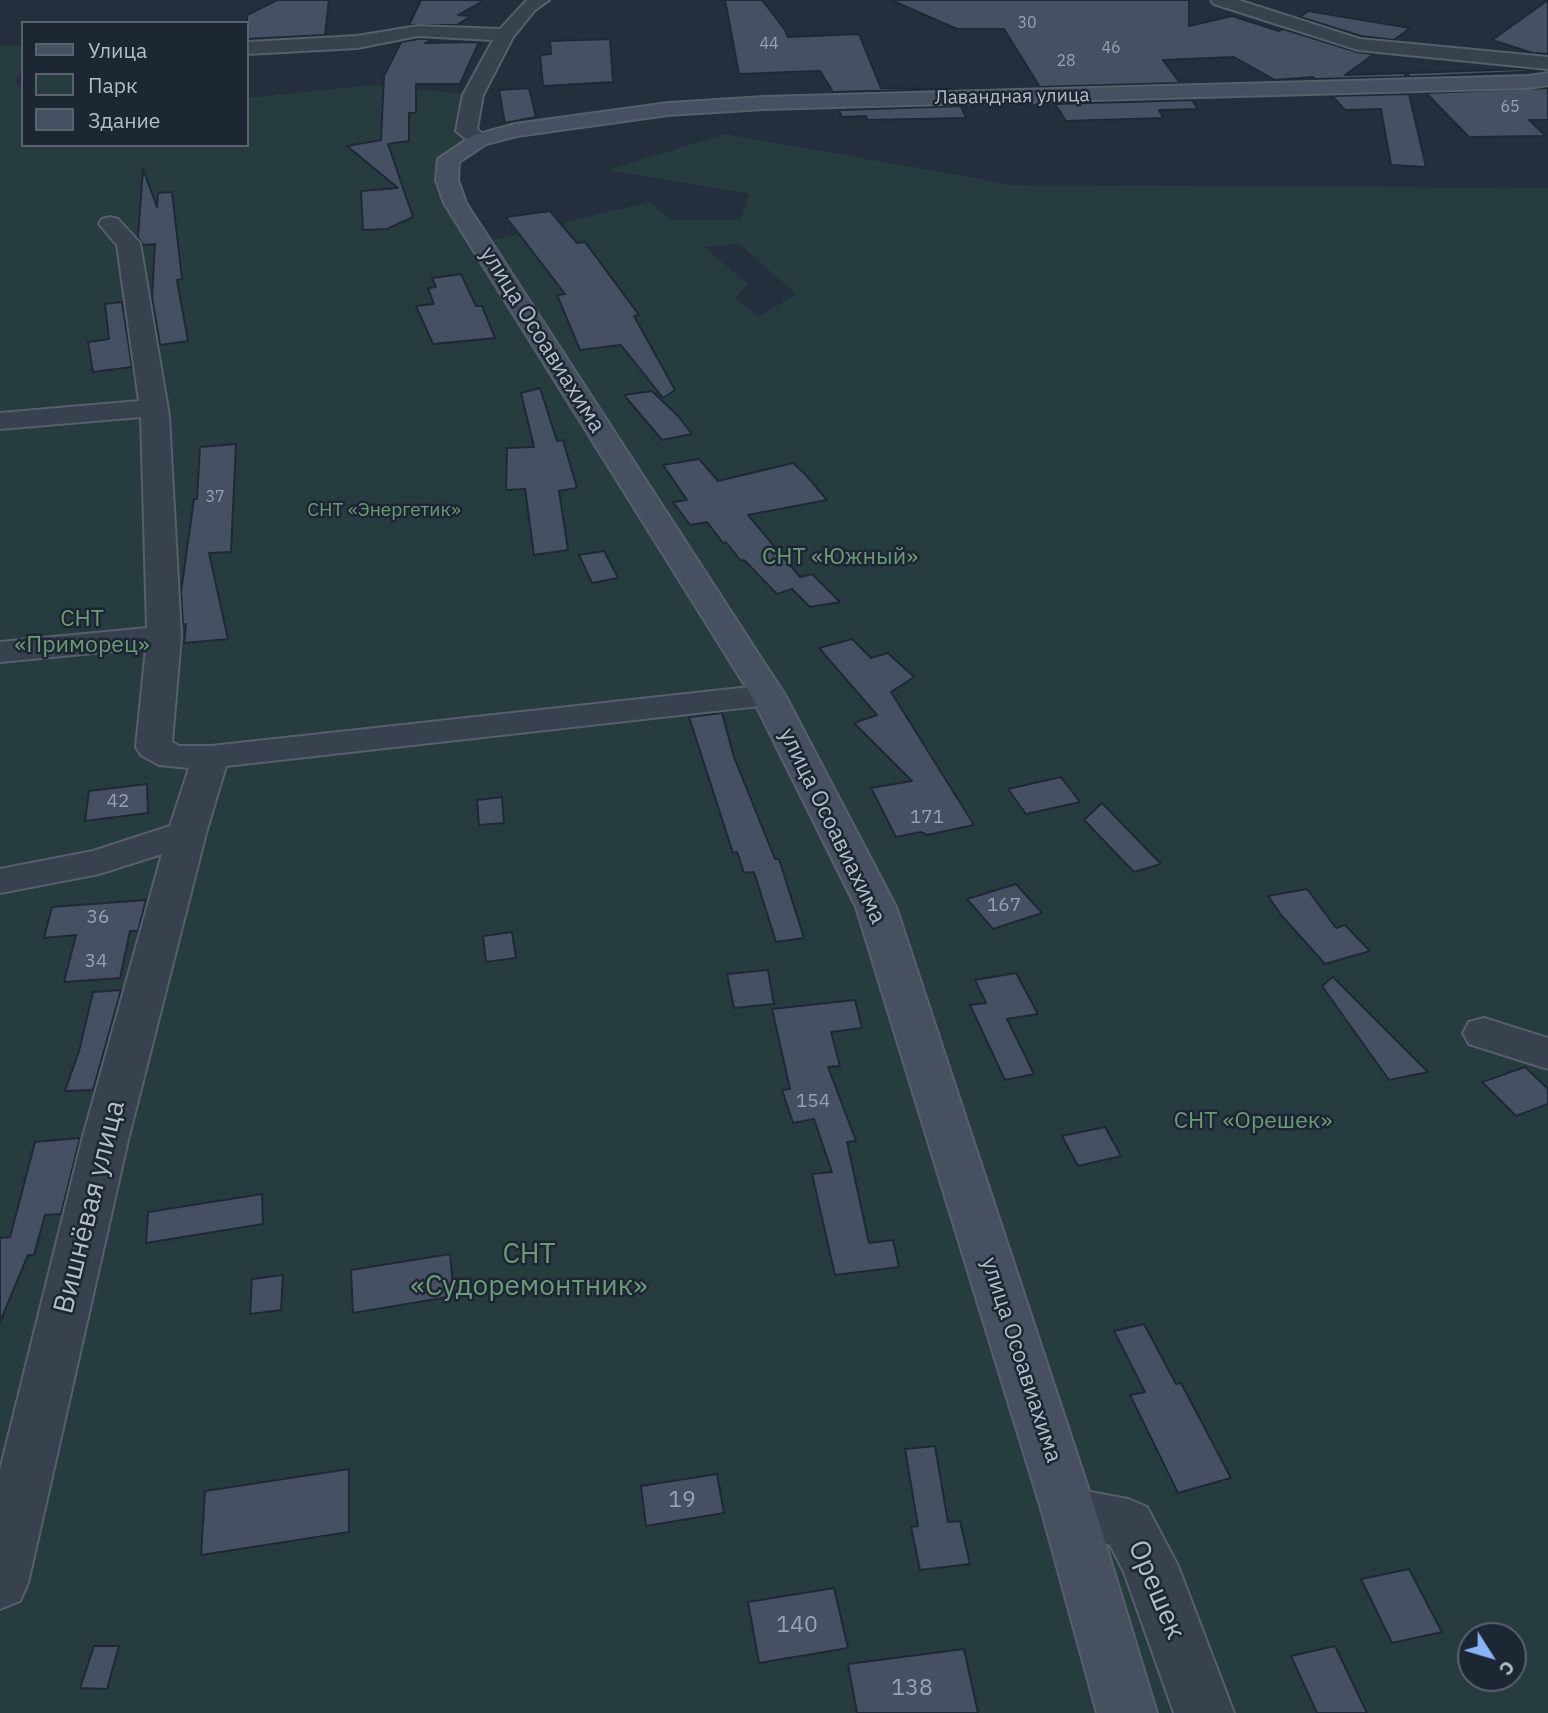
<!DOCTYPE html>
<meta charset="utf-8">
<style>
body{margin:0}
#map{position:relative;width:1548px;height:1713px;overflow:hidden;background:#242f3e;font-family:"IBM Plex Sans",sans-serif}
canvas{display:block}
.legend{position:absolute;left:21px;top:21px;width:228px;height:126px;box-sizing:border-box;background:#1d2633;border:2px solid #59626f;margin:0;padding:9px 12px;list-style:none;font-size:21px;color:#b4bcc9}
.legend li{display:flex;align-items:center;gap:14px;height:35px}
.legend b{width:35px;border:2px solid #59626f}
.north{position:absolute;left:1457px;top:1622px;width:70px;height:70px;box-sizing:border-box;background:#1d2633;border:2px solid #59626f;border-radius:50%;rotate:127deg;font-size:19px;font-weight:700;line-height:28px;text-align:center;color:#b4bcc9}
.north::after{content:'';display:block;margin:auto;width:24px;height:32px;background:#8ab4f8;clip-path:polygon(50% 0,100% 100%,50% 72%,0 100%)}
</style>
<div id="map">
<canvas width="1548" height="1713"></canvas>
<ul class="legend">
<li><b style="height:9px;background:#465061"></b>Улица</li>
<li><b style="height:19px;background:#263c3f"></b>Парк</li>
<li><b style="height:19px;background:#455162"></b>Здание</li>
</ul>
<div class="north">С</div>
</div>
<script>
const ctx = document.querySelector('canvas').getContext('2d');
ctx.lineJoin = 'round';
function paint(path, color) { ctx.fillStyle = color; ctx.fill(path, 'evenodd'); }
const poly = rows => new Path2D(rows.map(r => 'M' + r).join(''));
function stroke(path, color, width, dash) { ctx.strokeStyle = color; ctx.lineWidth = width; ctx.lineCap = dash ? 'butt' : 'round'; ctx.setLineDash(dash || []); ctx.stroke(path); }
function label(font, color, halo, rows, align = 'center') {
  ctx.font = font + ' "IBM Plex Sans",sans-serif'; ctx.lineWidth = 5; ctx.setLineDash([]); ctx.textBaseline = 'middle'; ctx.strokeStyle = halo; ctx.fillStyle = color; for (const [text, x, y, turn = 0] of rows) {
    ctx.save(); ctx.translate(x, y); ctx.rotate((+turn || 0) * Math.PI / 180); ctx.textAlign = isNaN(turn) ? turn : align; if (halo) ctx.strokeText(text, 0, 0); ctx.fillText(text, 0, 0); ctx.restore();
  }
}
paint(poly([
 [0,45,23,46,23,70,15,80,23,91,23,145,247,145,247,98,373,85,473,95,466,130,479,140,449,159,481,243,649,202,671,220,740,220,749,194,608,170,725,134,1013,185,1548,188,1548,1713,0,1713],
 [739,244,796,294,759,317,735,298,748,284,704,247],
 [1471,1636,1513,1636,1513,1678,1471,1678]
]), '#263c3f');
const building = poly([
 [277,0,329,0,325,35,247,39,247,15,277,0],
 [421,0,485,0,458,15,471,16,457,25,409,25,421,0],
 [725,0,762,0,785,30,788,37,859,34,881,88,953,89,833,92,820,71,739,74,725,0],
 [891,0,1189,0,1189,26,1232,16,1279,31,1283,29,1357,52,1374,54,1345,75,1405,73,1405,77,1315,79,1313,77,1275,80,1234,57,1163,60,1180,83,1040,87,1004,29,957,29,891,0],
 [1548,0,1548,54,1533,53,1492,40,1548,0],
 [1308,11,1410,28,1394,40,1361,36,1300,17,1308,11],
 [418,39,432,39,425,43,479,42,460,84,416,84,416,113,409,113,409,141,388,144,413,217,387,229,363,230,361,191,398,188,347,146,381,140,384,76,401,42,418,39],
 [610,39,613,82,543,86,540,55,551,54,550,41,610,39],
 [1522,69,1543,71,1410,77,1407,73,1522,69],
 [529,88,536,117,505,123,499,90,529,88],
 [1548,88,1548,120,1529,120,1546,136,1469,137,1426,93,1548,88],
 [1409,94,1426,167,1391,165,1381,109,1345,110,1332,96,1409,94],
 [1192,100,1198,109,1159,110,1163,118,1066,121,1055,104,1192,100],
 [961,106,966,118,868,120,866,116,842,117,839,110,961,106],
 [143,169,157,207,158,193,172,192,182,279,177,280,188,341,160,345,152,297,155,244,143,245,138,237,143,169],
 [550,211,577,243,585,242,639,315,634,316,675,390,663,398,621,345,580,350,557,295,565,294,506,217,550,211],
 [461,274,476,306,482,306,495,338,433,344,416,306,434,304,428,288,436,287,432,278,461,274],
 [122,302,132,367,93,372,88,342,109,339,105,304,122,302],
 [540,388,557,441,563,440,577,488,559,491,568,550,534,555,525,489,506,490,507,448,534,447,521,393,540,388],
 [652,391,678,416,692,434,662,440,624,395,652,391],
 [236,444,231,552,209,553,228,639,184,643,186,624,183,625,181,592,194,499,197,499,200,447,236,444],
 [699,459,718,481,793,463,805,474,827,500,748,515,800,577,812,574,840,602,810,607,792,589,777,594,744,560,741,561,726,542,723,543,707,522,690,525,673,502,687,500,663,465,699,459],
 [604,551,618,578,592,583,579,555,604,551],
 [852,639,871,658,888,653,914,677,891,692,974,825,927,835,921,832,896,837,871,788,912,781,854,723,877,715,819,648,852,639],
 [722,713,734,757,775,859,779,859,804,938,776,942,754,872,744,873,737,852,733,853,689,717,722,713],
 [1061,777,1080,802,1026,814,1008,789,1061,777],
 [147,784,148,813,85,821,89,791,147,784],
 [502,797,504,823,479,825,477,800,502,797],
 [1102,803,1161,864,1134,872,1084,820,1102,803],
 [1016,884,1042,913,993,929,967,899,1016,884],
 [1307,889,1336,928,1345,925,1370,951,1325,964,1282,916,1268,896,1307,889],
 [146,900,138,931,130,931,120,978,64,982,76,935,44,938,52,907,146,900],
 [512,932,516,958,486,962,483,936,512,932],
 [768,970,774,1004,734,1008,727,974,768,970],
 [1016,973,1038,1014,1007,1019,1034,1074,1005,1080,970,1005,986,1003,975,980,1016,973],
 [1333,977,1428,1072,1389,1080,1322,986,1333,977],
 [121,990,93,1090,65,1091,79,1051,93,992,121,990],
 [855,1000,862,1028,831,1032,840,1066,828,1067,856,1141,847,1142,869,1243,893,1240,899,1267,835,1275,812,1174,832,1172,814,1119,793,1123,782,1090,790,1089,772,1009,855,1000],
 [1525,1067,1548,1089,1548,1104,1516,1116,1482,1082,1525,1067],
 [1105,1127,1121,1156,1078,1166,1062,1136,1105,1127],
 [80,1138,61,1214,45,1215,34,1255,28,1255,0,1322,0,1238,10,1237,35,1142,80,1138],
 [262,1194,263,1224,146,1243,148,1212,262,1194],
 [450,1254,454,1296,353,1313,351,1270,450,1254],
 [283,1275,281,1310,250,1314,252,1279,283,1275],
 [1144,1324,1176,1384,1181,1383,1231,1478,1178,1493,1130,1395,1145,1392,1114,1331,1144,1324],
 [935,1446,948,1522,960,1521,970,1564,920,1570,911,1527,918,1526,905,1449,935,1446],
 [349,1469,349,1532,201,1555,205,1491,349,1469],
 [717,1474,724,1513,646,1526,641,1486,717,1474],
 [1409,1569,1442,1632,1392,1643,1361,1579,1409,1569],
 [834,1588,848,1648,759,1663,748,1602,834,1588],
 [94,1646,119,1646,107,1689,80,1688,94,1646],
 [1335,1646,1367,1713,1317,1713,1291,1656,1335,1646],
 [964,1649,978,1713,857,1713,848,1664,964,1649]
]);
paint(building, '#455162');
stroke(building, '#1f2835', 2);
const street = poly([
 [527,0,549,0,535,10,513,37,483,95,477,129,489,140,486,144,479,146,472,144,456,131,463,95,493,40,418,36,357,48,247,54,247,42,357,36,418,26,500,29,527,0],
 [1211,0,1238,0,1360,39,1548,57,1548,69,1358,50,1214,4,1211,0],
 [110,217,118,219,140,243,169,416,181,636,172,742,179,746,211,746,768,685,780,688,785,695,780,702,768,705,226,766,206,833,128,1140,28,1583,20,1601,0,1609,0,1470,82,1140,162,854,99,874,0,893,0,869,93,851,170,826,189,768,159,765,141,755,136,747,146,648,0,662,0,642,147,628,141,417,0,429,0,413,139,401,117,245,99,224,102,219,110,217],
 [1484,1018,1548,1038,1548,1069,1469,1044,1463,1033,1469,1022,1484,1018],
 [1069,1488,1128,1499,1147,1507,1178,1566,1234,1713,1174,1713,1124,1572,1110,1545,1050,1529,1042,1512,1050,1495,1069,1488]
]);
const secondary = poly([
 [1548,73,1548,85,1529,88,764,109,668,115,517,136,486,144,459,162,458,180,466,203,785,695,896,907,1096,1512,1157,1713,1097,1713,1042,1512,856,907,751,695,444,203,436,180,438,159,472,136,515,124,668,103,764,97,1529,76,1548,73]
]);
stroke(street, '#565f6c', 4);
stroke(secondary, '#565f6c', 4);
paint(street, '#38414e');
paint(secondary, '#465061');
label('16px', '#98a1af', null, [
 ["30",1027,23],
 ["44",769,44],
 ["46",1111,48],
 ["28",1066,61],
 ["65",1510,107],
 ["37",215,497]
]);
label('19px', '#b4bcc9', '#1d2633', [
 ["Лавандная улица",1012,97,-1]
]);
label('19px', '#6b9a76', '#1d2633', [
 ["СНТ «Энергетик»",384,511]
]);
label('19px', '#98a1af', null, [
 ["42",118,802],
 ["171",927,818],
 ["167",1004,906],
 ["36",98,918],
 ["34",96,962],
 ["154",813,1102]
]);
label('23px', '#b4bcc9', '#1d2633', [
 ["улица Осоавиахима",542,340,58],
 ["улица Осоавиахима",832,826,64],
 ["улица Осоавиахима",1021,1360,72]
]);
label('23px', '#6b9a76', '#1d2633', [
 ["СНТ «Южный»",840,557],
 ["СНТ",82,619],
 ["«Приморец»",82,645],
 ["СНТ «Орешек»",1253,1121]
]);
label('23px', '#98a1af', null, [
 ["19",682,1500],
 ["140",797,1625],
 ["138",912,1688]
]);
label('28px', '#b4bcc9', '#1d2633', [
 ["Вишнёвая улица",90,1207,-76],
 ["Орешек",1156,1590,67]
]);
label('28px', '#6b9a76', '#1d2633', [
 ["СНТ",529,1255],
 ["«Судоремонтник»",529,1287]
]);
</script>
